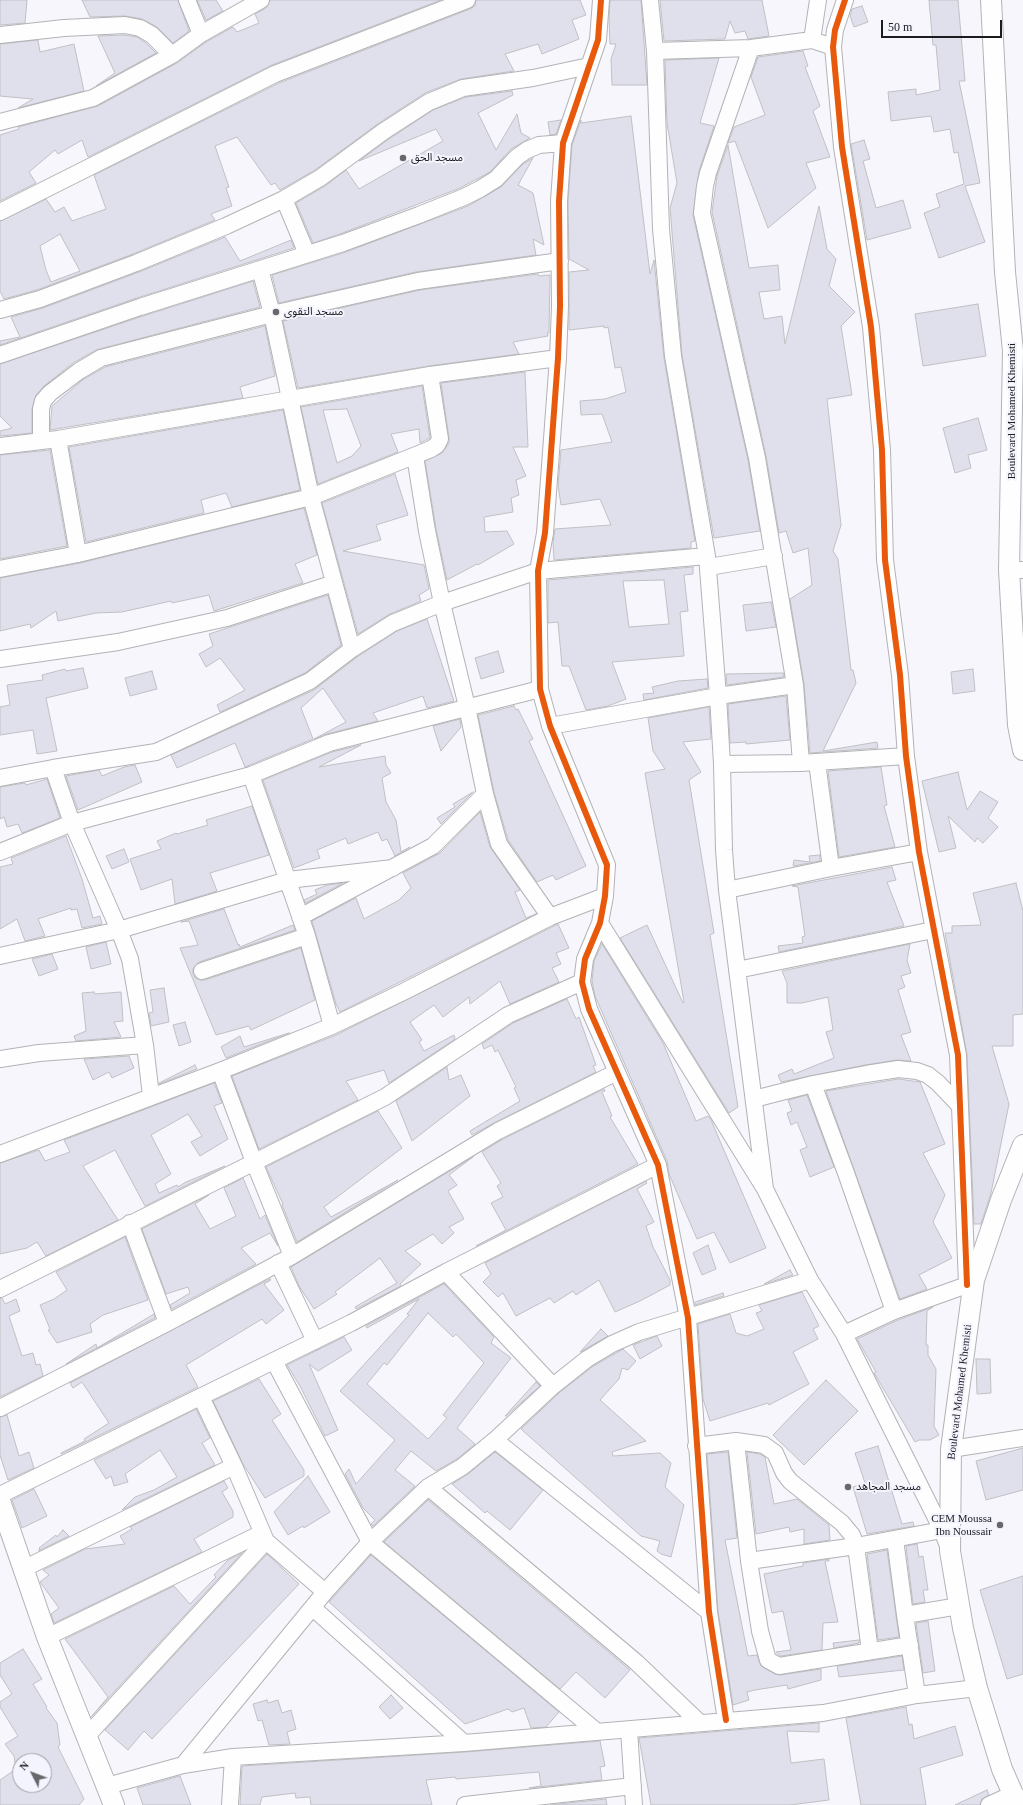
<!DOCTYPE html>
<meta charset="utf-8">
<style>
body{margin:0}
#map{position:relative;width:1023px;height:1805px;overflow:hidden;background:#f6f6fc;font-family:"Times New Roman",serif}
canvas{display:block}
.north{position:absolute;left:12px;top:1753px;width:40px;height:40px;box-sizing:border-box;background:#f4f4fe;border:1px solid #9d9ea5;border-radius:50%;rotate:312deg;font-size:11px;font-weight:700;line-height:16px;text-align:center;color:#1b1c1f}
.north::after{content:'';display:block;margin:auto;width:14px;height:18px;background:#68686c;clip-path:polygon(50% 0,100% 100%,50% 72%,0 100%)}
.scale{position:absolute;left:881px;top:20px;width:121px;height:18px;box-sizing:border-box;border:2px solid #1b1c1f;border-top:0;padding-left:5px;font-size:12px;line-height:14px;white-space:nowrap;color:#1b1c1f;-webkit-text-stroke:3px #f4f4fe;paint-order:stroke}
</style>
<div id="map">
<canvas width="1023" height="1805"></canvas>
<div class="north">N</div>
<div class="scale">50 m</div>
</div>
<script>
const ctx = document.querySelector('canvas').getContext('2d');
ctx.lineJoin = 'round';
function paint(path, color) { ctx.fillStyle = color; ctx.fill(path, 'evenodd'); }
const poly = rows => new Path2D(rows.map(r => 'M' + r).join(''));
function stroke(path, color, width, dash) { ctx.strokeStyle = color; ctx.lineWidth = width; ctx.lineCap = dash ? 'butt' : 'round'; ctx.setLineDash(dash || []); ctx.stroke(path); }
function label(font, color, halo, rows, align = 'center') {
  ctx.font = font + ' "Times New Roman","Noto Sans Arabic",serif'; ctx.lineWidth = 4; ctx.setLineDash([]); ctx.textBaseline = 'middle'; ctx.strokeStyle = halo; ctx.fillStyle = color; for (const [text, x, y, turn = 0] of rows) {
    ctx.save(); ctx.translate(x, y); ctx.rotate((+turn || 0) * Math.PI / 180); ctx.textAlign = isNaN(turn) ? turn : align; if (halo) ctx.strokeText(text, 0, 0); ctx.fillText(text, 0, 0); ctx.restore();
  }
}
const building = poly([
 [0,0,27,0,25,23,0,25,0,0],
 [82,0,178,0,189,31,173,43,157,27,142,19,125,16,90,17,82,0],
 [197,0,216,0,223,11,206,20,197,0],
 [270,0,441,0,272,65,88,157,82,140,58,154,55,150,29,172,36,183,0,201,0,135,19,129,18,127,98,106,177,63,206,42,233,27,237,32,259,23,255,14,266,8,270,0],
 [476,0,580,0,586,15,572,20,579,39,542,54,538,44,505,54,514,71,461,79,425,93,379,123,315,170,280,190,275,183,271,185,237,137,215,146,229,187,226,188,232,206,211,214,215,220,133,254,37,290,4,299,0,291,0,221,46,199,55,212,64,207,72,221,106,209,94,175,279,83,470,9,475,6,476,0],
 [60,234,80,271,51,282,46,270,40,246,60,234],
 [610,0,641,0,647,85,612,85,611,59,616,44,610,44,609,19,610,0],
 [660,0,762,0,769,36,748,39,745,31,735,33,730,21,725,39,664,41,660,0],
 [929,0,958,0,965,81,959,81,980,183,965,186,985,242,939,258,924,213,940,207,936,194,964,184,958,152,954,153,950,129,934,132,931,116,891,121,888,92,916,89,916,95,940,90,936,45,933,45,929,0],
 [862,6,868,22,854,27,850,16,852,9,862,6],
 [124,35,137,37,146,43,156,53,96,86,115,73,98,36,124,35],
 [38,40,40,52,74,44,84,91,18,108,33,99,0,96,0,44,38,40],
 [803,51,808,66,805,67,820,106,813,111,830,157,806,163,816,188,768,228,735,141,728,143,734,127,765,115,751,77,758,57,803,51],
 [719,58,700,123,714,126,699,171,693,215,748,460,760,531,714,538,682,355,670,208,677,183,667,123,665,60,719,58],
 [512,91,513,95,478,113,496,150,517,114,521,133,530,138,511,149,490,172,460,188,340,234,313,243,296,203,325,186,346,170,359,189,443,141,436,129,359,161,389,139,433,110,466,97,512,91],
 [631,116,650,274,654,260,664,358,695,541,691,542,691,548,554,560,553,543,555,529,611,525,600,499,561,505,558,485,561,450,612,442,602,414,581,415,580,401,605,399,626,392,621,367,615,368,608,327,604,328,604,326,569,330,569,272,589,270,569,259,568,201,572,145,581,120,581,123,631,116],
 [561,120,556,134,550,135,548,122,561,120],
 [864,140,870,159,863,161,876,208,903,200,911,228,867,240,851,144,864,140],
 [728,145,749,268,778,265,780,290,759,292,764,319,782,316,785,344,819,206,827,249,836,259,829,286,855,312,841,326,852,395,827,399,841,525,833,551,838,559,851,670,853,670,856,683,823,751,877,742,878,748,810,753,804,684,790,599,812,585,808,548,793,553,786,531,779,533,766,456,712,212,717,176,728,145],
 [533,158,518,185,533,193,544,245,533,239,536,255,416,272,279,303,272,275,346,252,468,206,501,187,523,164,533,158],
 [225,237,240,261,291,240,294,248,137,298,0,345,0,341,20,337,11,317,43,308,139,272,225,237],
 [538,274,539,276,550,275,549,333,547,333,548,336,513,342,519,354,429,366,298,388,283,321,420,290,538,274],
 [253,281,260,307,96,350,73,363,44,386,36,395,32,409,32,433,0,436,0,431,12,428,0,416,0,364,143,316,253,281],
 [978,304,986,356,923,366,915,314,978,304],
 [265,326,275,376,240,387,243,398,50,430,52,406,84,379,105,367,265,326],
 [525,372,528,447,513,447,526,476,516,480,519,495,511,498,513,512,484,517,485,532,507,531,514,544,478,565,477,564,447,580,436,529,425,461,442,453,449,443,449,438,441,383,525,372],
 [422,386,430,438,420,443,419,429,391,434,398,452,318,484,301,407,422,386],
 [347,409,361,446,352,456,337,463,323,410,347,409],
 [283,410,300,490,232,507,226,493,201,500,204,513,86,542,69,447,283,410],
 [978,418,987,450,968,455,971,468,955,473,943,428,978,418],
 [50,450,67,546,0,559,0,455,50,450],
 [395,474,408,515,376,525,381,540,343,551,424,565,429,589,419,595,421,601,388,615,358,634,322,503,395,474],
 [304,508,317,555,295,564,303,583,214,611,209,595,172,603,171,601,122,612,96,613,58,621,56,611,31,628,30,624,0,631,0,578,80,563,304,508],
 [693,567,693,574,684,575,688,611,680,612,684,656,612,662,626,699,608,706,586,710,569,666,562,666,558,622,548,623,548,580,693,567],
 [664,580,669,624,629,627,623,581,664,580],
 [328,595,341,645,305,673,220,712,217,705,245,690,220,658,206,667,199,654,213,646,209,634,328,595],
 [771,602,776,627,746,631,743,605,771,602],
 [427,619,454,701,427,708,423,696,373,713,378,721,327,734,314,739,346,722,323,688,301,708,313,739,245,767,235,743,177,768,171,755,314,690,357,657,397,631,427,619],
 [498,651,504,672,481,679,475,658,498,651],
 [83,668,88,688,46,698,57,751,37,754,33,730,0,735,0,707,10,705,7,685,43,680,42,675,65,669,66,671,83,668],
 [973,669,975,691,953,694,951,672,973,669],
 [152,671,157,689,130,696,125,678,152,671],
 [783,673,784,677,727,685,726,674,783,673],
 [707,679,708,688,644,700,643,694,654,693,652,687,678,681,707,679],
 [786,696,790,740,746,744,746,742,730,743,728,704,786,696],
 [514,706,516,710,518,709,533,739,529,741,586,866,556,880,553,875,537,882,508,840,494,792,478,715,514,706],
 [709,707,711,739,683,742,701,772,689,780,714,933,710,935,738,1107,729,1113,620,938,647,925,683,1003,684,1002,645,773,665,769,653,751,648,718,709,707],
 [460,719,461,727,441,751,433,726,460,719],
 [361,745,319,767,385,756,386,765,391,773,382,778,386,802,396,820,401,852,410,847,395,856,387,839,382,841,378,832,348,844,346,838,317,850,320,858,294,868,263,780,332,752,361,745],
 [135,765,142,782,78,810,66,776,99,770,102,776,124,767,135,765],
 [881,767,887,805,884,806,895,847,839,857,828,771,881,767],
 [958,772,967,810,980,791,998,802,988,818,998,827,983,843,977,838,975,842,948,816,956,848,939,852,922,781,958,772],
 [47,779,60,818,22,833,18,824,7,827,4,817,0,819,0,787,25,783,26,785,47,779],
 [473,792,441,824,437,818,455,807,453,804,473,792],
 [252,806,269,855,210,873,217,891,175,904,172,879,141,890,130,859,161,849,157,841,176,833,177,834,208,825,206,820,252,806],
 [480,812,490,847,520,890,515,892,526,918,536,914,340,1012,336,1004,312,921,356,898,364,919,399,900,411,888,403,873,440,853,480,812],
 [66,836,82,879,93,918,100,916,102,924,82,928,77,909,71,910,71,908,38,919,45,936,25,941,17,919,0,929,0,867,13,864,11,858,66,836],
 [124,849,129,862,112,869,106,856,124,849],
 [820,855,820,861,793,866,794,860,810,862,809,856,820,855],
 [892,867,896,880,887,882,904,926,779,952,778,946,803,943,802,937,805,936,798,887,792,886,892,867],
 [343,883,306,903,304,900,317,894,315,890,327,885,343,883],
 [1016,883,1023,911,1023,1014,1013,1015,1013,1046,992,1046,1009,1104,991,1193,981,1224,974,1224,967,1055,945,933,952,933,952,926,981,925,973,893,1016,883],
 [224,909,238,945,239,944,240,947,293,925,295,930,199,962,193,969,193,974,195,978,200,980,205,980,301,948,315,1000,251,1030,249,1026,216,1035,180,948,198,945,189,921,181,922,224,909],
 [558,924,569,948,556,953,561,964,552,968,559,982,510,1004,500,981,470,1004,469,997,443,1017,434,1005,410,1022,422,1040,419,1042,424,1051,454,1035,455,1039,389,1083,384,1070,346,1081,358,1100,259,1149,232,1076,336,1035,558,924],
 [106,942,111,964,91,969,86,947,106,942],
 [602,944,663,1043,696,1121,708,1116,711,1120,766,1248,730,1263,714,1232,697,1239,669,1174,667,1161,595,996,592,981,594,961,602,944],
 [910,944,907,960,911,973,901,976,905,987,898,990,911,1032,901,1035,911,1061,897,1060,865,1065,781,1082,778,1075,792,1069,794,1074,834,1058,826,1032,833,1030,828,997,802,1003,787,1003,787,983,782,971,910,944],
 [52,954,58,969,39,976,32,959,52,954],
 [164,988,169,1022,151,1026,149,1013,153,1012,150,990,164,988],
 [94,992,95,994,121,992,123,1021,114,1022,121,1037,76,1041,74,1036,86,1031,82,993,94,992],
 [567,999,576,1019,579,1017,596,1065,593,1066,596,1072,494,1123,472,1135,470,1131,520,1101,514,1088,516,1087,498,1050,495,1052,492,1045,484,1049,482,1044,513,1023,567,999],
 [185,1022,191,1042,179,1046,173,1025,185,1022],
 [289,1033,226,1058,221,1047,240,1036,244,1047,289,1033],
 [129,1056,134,1068,112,1078,109,1072,93,1080,84,1059,129,1056],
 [195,1065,197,1069,159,1084,159,1083,195,1065],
 [447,1067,449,1080,461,1075,470,1096,412,1141,396,1101,447,1067],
 [898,1079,920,1082,945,1144,923,1153,945,1195,933,1222,952,1258,919,1275,927,1289,900,1299,826,1091,898,1079],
 [214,1083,222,1103,214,1106,228,1139,200,1156,191,1142,202,1136,188,1114,151,1135,171,1174,155,1184,159,1193,177,1185,178,1187,186,1182,225,1166,145,1206,115,1150,83,1166,118,1220,46,1256,37,1242,27,1248,0,1254,0,1163,39,1150,45,1161,70,1152,64,1140,214,1083],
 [604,1089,605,1091,602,1092,612,1116,610,1117,638,1164,476,1246,506,1230,491,1203,503,1197,497,1186,501,1183,482,1152,503,1139,604,1089],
 [807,1095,834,1167,810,1177,800,1150,807,1147,797,1122,791,1125,787,1113,792,1111,788,1100,807,1095],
 [378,1111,402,1148,324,1207,331,1217,398,1180,297,1242,282,1205,283,1204,266,1167,378,1111],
 [473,1157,449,1175,457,1185,448,1191,464,1219,449,1227,454,1233,442,1244,433,1234,405,1251,421,1264,400,1284,401,1286,356,1309,355,1307,397,1283,380,1258,335,1292,337,1294,314,1309,299,1286,291,1267,473,1157],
 [243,1178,260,1219,265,1215,278,1246,270,1233,241,1248,256,1264,172,1309,170,1305,190,1293,188,1287,166,1294,142,1229,209,1195,195,1204,210,1229,236,1216,224,1188,243,1178],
 [646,1181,647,1183,637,1189,654,1222,646,1226,653,1247,670,1280,670,1285,640,1301,615,1312,599,1280,576,1295,573,1291,554,1303,550,1298,516,1316,503,1293,498,1297,483,1282,491,1274,485,1263,646,1181],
 [125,1237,148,1300,103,1315,90,1324,92,1332,57,1343,48,1330,50,1329,40,1305,54,1299,67,1290,56,1272,125,1237],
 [708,1245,716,1269,702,1275,693,1253,708,1245],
 [790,1270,793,1275,764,1284,790,1270],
 [270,1279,271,1280,264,1284,284,1310,266,1324,262,1319,186,1365,198,1387,61,1454,61,1453,85,1441,84,1439,109,1423,82,1382,73,1388,70,1383,270,1279],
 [444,1284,494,1337,491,1343,511,1358,457,1428,475,1444,457,1459,436,1471,411,1451,395,1470,415,1486,373,1526,371,1524,375,1520,363,1508,345,1474,349,1469,356,1484,395,1440,340,1391,409,1315,407,1314,419,1299,367,1328,366,1326,444,1284],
 [428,1313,453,1337,456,1334,484,1363,443,1415,447,1418,428,1439,367,1384,384,1363,387,1365,428,1313],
 [802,1292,819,1326,813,1329,818,1339,793,1352,809,1384,769,1405,768,1403,710,1421,703,1399,698,1324,730,1314,736,1333,747,1336,764,1329,756,1313,762,1311,759,1305,802,1292],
 [723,1293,724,1296,695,1305,695,1302,723,1293],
 [0,1298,2,1298,5,1304,16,1299,20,1311,9,1316,22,1356,33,1353,36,1365,40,1364,43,1376,0,1397,0,1298],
 [933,1307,927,1311,926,1345,928,1345,928,1355,936,1369,934,1426,939,1435,930,1440,919,1440,915,1442,874,1373,876,1372,857,1339,898,1320,933,1307],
 [154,1314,155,1318,66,1364,96,1344,97,1348,154,1314],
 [601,1329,608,1336,580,1352,601,1329],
 [657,1336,662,1346,640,1359,633,1345,657,1336],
 [344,1337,352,1350,318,1371,309,1364,338,1430,325,1436,300,1386,287,1365,344,1337],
 [623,1349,636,1361,628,1370,622,1368,619,1379,600,1400,646,1441,612,1452,613,1456,660,1453,671,1463,665,1487,684,1505,671,1557,661,1554,657,1551,660,1541,641,1536,521,1429,559,1393,592,1367,623,1349],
 [976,1359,990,1359,991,1393,977,1394,976,1359],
 [259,1379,281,1414,272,1420,304,1470,304,1476,265,1498,243,1464,213,1401,259,1379],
 [826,1380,858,1411,804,1465,773,1435,826,1380],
 [536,1382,540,1386,506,1416,505,1416,536,1382],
 [196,1409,210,1438,202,1443,215,1465,122,1510,135,1497,154,1490,177,1477,160,1450,125,1474,128,1482,114,1486,111,1476,106,1479,94,1460,196,1409],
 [7,1415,19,1456,29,1452,34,1468,8,1480,0,1455,0,1417,7,1415],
 [878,1446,902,1524,913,1522,914,1526,867,1534,853,1487,865,1483,855,1453,878,1446],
 [1023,1448,1023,1490,986,1500,976,1461,1023,1448],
 [495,1452,543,1490,510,1530,487,1511,485,1513,452,1484,468,1474,495,1452],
 [728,1452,737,1538,725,1540,748,1656,757,1655,761,1666,775,1674,780,1675,821,1669,821,1680,788,1689,787,1685,755,1690,747,1692,749,1700,733,1705,718,1611,707,1454,728,1452],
 [747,1452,760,1454,765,1457,774,1504,797,1499,829,1525,830,1540,804,1544,804,1529,790,1532,789,1527,756,1534,747,1452],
 [308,1476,330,1512,304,1528,303,1526,288,1535,274,1512,308,1476],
 [224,1481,228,1488,222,1492,233,1511,233,1517,194,1539,202,1552,54,1623,51,1614,59,1608,40,1582,49,1575,43,1570,85,1549,125,1544,120,1536,132,1529,130,1527,224,1481],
 [34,1489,47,1516,22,1528,12,1500,34,1489],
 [428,1500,630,1670,605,1698,576,1672,560,1689,384,1542,428,1500],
 [63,1530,69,1536,38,1551,40,1549,39,1548,56,1535,57,1537,63,1530],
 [917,1544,919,1557,923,1556,928,1590,923,1590,925,1602,913,1604,906,1546,917,1544],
 [887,1550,899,1637,878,1640,867,1554,887,1550],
 [242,1553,91,1717,108,1697,65,1639,174,1586,190,1604,216,1577,214,1575,228,1560,242,1553],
 [267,1554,299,1584,152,1739,144,1731,128,1750,105,1730,267,1554],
 [371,1555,559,1712,546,1727,531,1728,524,1708,512,1712,508,1709,465,1724,329,1602,371,1555],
 [829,1559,829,1561,825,1561,838,1622,823,1623,822,1650,781,1656,776,1652,791,1650,783,1611,772,1613,764,1574,803,1566,803,1563,829,1559],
 [1023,1576,1023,1674,1007,1679,980,1590,1023,1576],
 [928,1621,935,1671,923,1673,916,1623,928,1621],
 [859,1640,859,1643,834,1648,833,1643,859,1640],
 [23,1649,42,1679,33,1684,47,1707,46,1708,57,1723,60,1745,58,1747,84,1799,79,1805,0,1805,0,1780,16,1769,14,1756,5,1744,18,1736,0,1707,0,1702,12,1694,0,1675,0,1663,23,1649],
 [20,1761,44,1761,44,1785,20,1785,20,1761],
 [902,1656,904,1670,839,1677,837,1666,902,1656],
 [391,1695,403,1708,390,1719,379,1707,391,1695],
 [267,1700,268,1703,278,1700,282,1713,291,1710,296,1729,287,1732,290,1744,269,1745,262,1720,258,1721,253,1704,267,1700],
 [906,1707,909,1725,912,1724,914,1739,955,1726,963,1755,920,1768,926,1805,861,1805,846,1718,906,1707],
 [819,1723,819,1732,787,1731,791,1763,824,1759,829,1800,790,1805,651,1805,639,1738,819,1723],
 [600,1741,605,1766,600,1767,602,1780,529,1788,541,1786,539,1772,456,1779,455,1777,426,1780,432,1805,311,1805,310,1797,296,1798,295,1793,262,1797,260,1805,240,1805,242,1766,465,1752,600,1741],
 [180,1776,191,1805,143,1805,137,1788,180,1776],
 [987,1790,989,1795,982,1799,980,1805,955,1805,987,1790],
 [606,1799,607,1805,550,1805,606,1799]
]);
paint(building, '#dfe0ec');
stroke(building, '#c0c0c4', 1);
const minor = poly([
 [187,0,201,34],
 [601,0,598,40,563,143,559,201,560,306,558,358,545,533,538,571,540,689,550,726,607,865,605,896,600,923,585,959,582,982,589,1009,658,1165,688,1318,709,1612,726,1720],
 [650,0,655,51,661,229,673,356,707,556,718,696,722,764,724,850,727,890,765,1189],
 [845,0,835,30,833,47,842,147,871,327,882,450,885,560,900,675,906,756,919,852,958,1055,967,1285],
 [0,35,64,28,125,25,140,28,152,35,172,55],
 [812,40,818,0],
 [751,48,708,173,705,186,702,213,757,458,795,685,801,763],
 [655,51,751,48,812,40,833,47],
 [0,122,93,98,172,55,201,34,261,0],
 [284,199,307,254],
 [0,212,275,74,467,0],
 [260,269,272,314,311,497,352,649],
 [0,310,40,299,136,263,226,226,284,199,320,178,384,131,429,102,463,88,533,78,589,66],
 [0,355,140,307,343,243,419,215,464,197,480,189,496,179,517,157,527,150,539,145,563,143],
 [58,439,78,554],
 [41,441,41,409,43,401,50,393,79,371,101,358,272,314,418,281,560,261],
 [0,446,58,439,430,375,558,358],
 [415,456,427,531,442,603,467,707,485,794,499,844,550,917],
 [709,567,774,556],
 [0,569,78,554,311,497,431,449,437,445,440,439,430,375],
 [1009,570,1023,570],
 [0,659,118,642,227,618,334,583],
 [550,726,718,696,795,685],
 [817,762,831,868],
 [722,764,801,763,906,756],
 [53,768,72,823,119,930,130,959,145,1045,151,1096],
 [251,775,307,936,332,1026],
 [0,778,53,768,156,752,310,681,352,649,393,623,442,603,538,571,707,556],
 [0,852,72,823,251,775,329,743,540,689],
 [727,890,831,868,919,852],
 [300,917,433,846,485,794],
 [600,923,765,1189,810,1280,844,1334,942,1530,948,1546],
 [0,956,119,930,288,880,393,868],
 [737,970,933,930],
 [202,971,307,936],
 [0,1059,39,1053,145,1045],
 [220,1071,254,1162,292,1256],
 [813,1084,846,1173,894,1311],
 [754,1099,813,1084,866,1074,898,1069,917,1071,928,1075,938,1083,960,1106],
 [0,1154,220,1071,332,1026,405,991,550,917,605,896],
 [130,1223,167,1323],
 [278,1263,315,1341],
 [446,1272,553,1386],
 [0,1289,385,1097,508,1015,582,982],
 [844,1334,894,1311,967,1285,974,1280],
 [274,1361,370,1542,596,1731],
 [201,1397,234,1466,266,1541,325,1592],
 [0,1408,167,1323,292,1256,498,1131,617,1072],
 [495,1440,709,1612],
 [736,1441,749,1561,760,1631,768,1660,779,1666,910,1645],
 [696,1446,736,1441,764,1445,775,1453,784,1473,790,1481,842,1523,852,1535,856,1546,870,1651],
 [951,1449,1023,1438],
 [428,1487,636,1662,700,1723],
 [0,1495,351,1323,446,1272,658,1165],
 [895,1539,905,1615,917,1695],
 [749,1561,856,1546,942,1530],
 [23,1569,234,1466],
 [313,1608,464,1743],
 [905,1615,959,1606],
 [47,1637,262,1533],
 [629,1730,634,1805],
 [86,1737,266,1541],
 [183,1765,325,1592,370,1542,428,1487,462,1467,495,1440,553,1386,587,1359,612,1344,639,1332,810,1280],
 [107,1786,183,1765,233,1757,464,1743,823,1713,917,1695,977,1688],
 [230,1805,233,1757],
 [465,1805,633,1786],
 [989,1805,1013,1794]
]);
const major = poly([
 [991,0,1005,272,1013,351,1009,570,1018,725,1023,750],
 [0,1501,47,1637,114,1805],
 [1021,1805,1013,1794,1002,1769,977,1688,963,1628,950,1551,951,1449,974,1280,1001,1200,1023,1145]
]);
stroke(minor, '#b3b3b7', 18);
stroke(major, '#b3b3b7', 22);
stroke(minor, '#fefeff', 16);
stroke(major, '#fefeff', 20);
stroke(poly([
 [601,0,598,40,563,143,559,201,560,306,558,358,545,533,538,571,540,689,550,726,607,865,605,896,600,923,585,959,582,982,589,1009,658,1165,688,1318,709,1612,726,1720],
 [845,0,835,30,833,47,842,147,871,327,882,450,885,560,900,675,906,756,919,852,958,1055,967,1285]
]), '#e8590c', 6);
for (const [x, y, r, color] of [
 [403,158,4,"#68686c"],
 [276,312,4,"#68686c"],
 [848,1487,4,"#68686c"],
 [1000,1525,4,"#68686c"]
]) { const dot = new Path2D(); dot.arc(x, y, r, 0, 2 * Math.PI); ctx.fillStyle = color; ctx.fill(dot); stroke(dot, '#f4f4fe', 1.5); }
label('11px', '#1b1c1f', '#f4f4fe', [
 ["مسجد الحق",411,158],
 ["مسجد التقوى",284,312],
 ["مسجد المجاهد",856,1487],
 ["CEM Moussa",992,1519,"right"],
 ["Ibn Noussair",992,1532,"right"]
], 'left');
label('11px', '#1b1c1f', '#f4f4fe', [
 ["Boulevard Mohamed Khemisti",1012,411,-90],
 ["Boulevard Mohamed Khemisti",960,1392,-83]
]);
</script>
